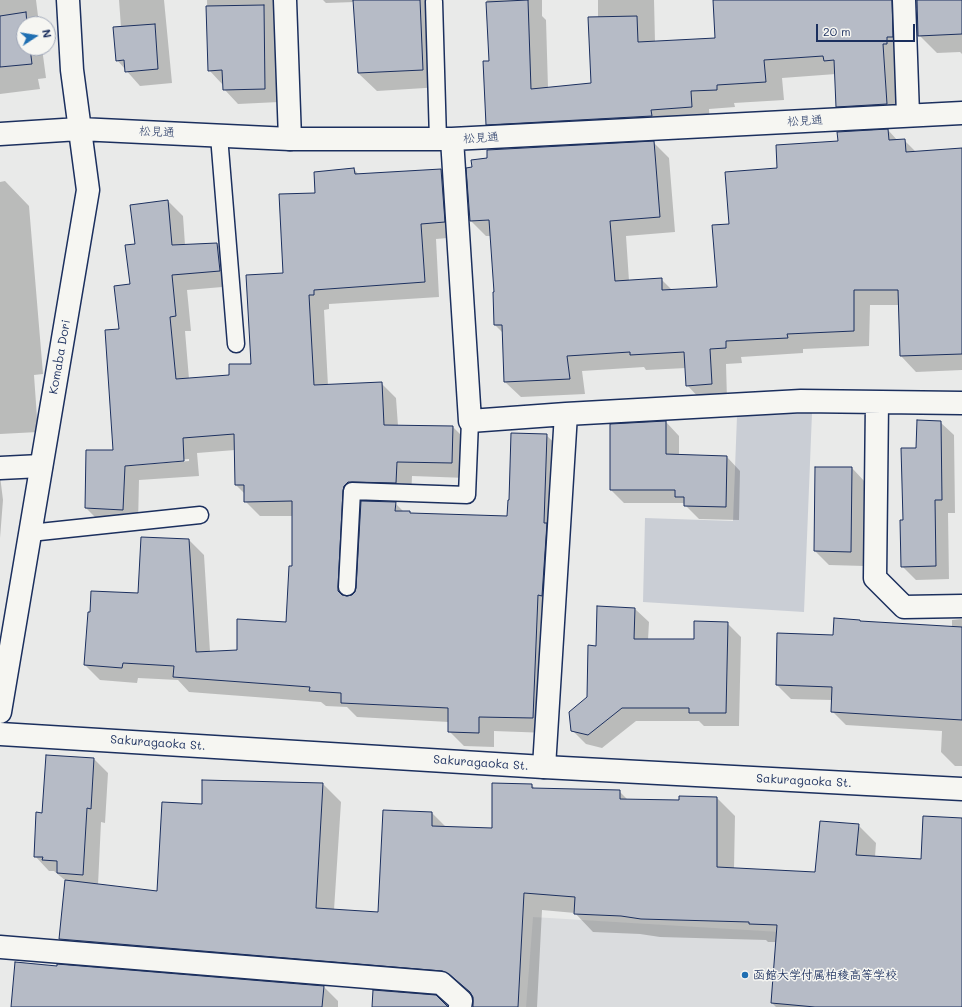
<!DOCTYPE html>
<meta charset="utf-8">
<style>
body{margin:0}
#map{position:relative;width:962px;height:1007px;overflow:hidden;background:#e9eae9;font-family:Mali,sans-serif}
canvas{display:block}
.north{position:absolute;left:16px;top:16px;width:40px;height:40px;box-sizing:border-box;background:#f6f6f2;border:1px solid #9ea6b7;border-radius:50%;rotate:78deg;font-size:11px;font-weight:700;line-height:16px;text-align:center;color:#1b2f5e}
.north::after{content:'';display:block;margin:auto;width:14px;height:18px;background:#1f6fb2;clip-path:polygon(50% 0,100% 100%,50% 72%,0 100%)}
.scale{position:absolute;left:816px;top:24px;width:99px;height:18px;box-sizing:border-box;border:2px solid #1b2f5e;border-top:0;padding-left:5px;font-size:12px;line-height:14px;white-space:nowrap;color:#1b2f5e;-webkit-text-stroke:3px #f6f6f2;paint-order:stroke}
</style>
<div id="map">
<canvas width="962" height="1007"></canvas>
<div class="north">N</div>
<div class="scale">20 m</div>
</div>
<script>
const ctx = document.querySelector('canvas').getContext('2d');
ctx.lineJoin = 'round';
function paint(path, color) { ctx.fillStyle = color; ctx.fill(path, 'evenodd'); }
const poly = rows => new Path2D(rows.map(r => 'M' + r).join(''));
function stroke(path, color, width, dash) { ctx.strokeStyle = color; ctx.lineWidth = width; ctx.lineCap = dash ? 'butt' : 'round'; ctx.setLineDash(dash || []); ctx.stroke(path); }
function label(font, color, halo, rows, align = 'center') {
  ctx.font = font + ' Mali,"Klee One",sans-serif'; ctx.lineWidth = 3; ctx.setLineDash([]); ctx.textBaseline = 'middle'; ctx.strokeStyle = halo; ctx.fillStyle = color; for (const [text, x, y, turn = 0] of rows) {
    ctx.save(); ctx.translate(x, y); ctx.rotate((+turn || 0) * Math.PI / 180); ctx.textAlign = isNaN(turn) ? turn : align; if (halo) ctx.strokeText(text, 0, 0); ctx.fillText(text, 0, 0); ctx.restore();
  }
}
paint(poly([
 [533,917,962,943,962,1007,526,1007]
]), '#dadcde');
paint(poly([
 [812,413,804,612,643,602,645,518,733,521,737,416]
]), '#caced5');
paint(poly([
 [0,0,36,0,39,24,24,24,24,48,42,48,46,78,38,79,40,89,0,94],
 [119,0,164,0,172,83,140,86,117,60,121,27],
 [207,0,274,0,281,7,279,102,238,104,224,89,223,85,209,70],
 [323,0,436,0,441,87,377,91,358,73,355,2,326,3],
 [487,0,542,0,542,16,546,20,548,88,592,84,598,18,598,0,654,0,655,42,716,39,714,0,962,0,962,54,960,52,937,53,919,35,918,7,911,13,904,122,855,125,837,106,836,74,782,78,784,100,734,103,735,107,709,109,710,125,505,142,487,124,490,62],
 [888,130,898,141,904,140,916,152,962,149,962,370,916,372,901,356,900,305,870,305,869,346,803,349,803,353,741,357,742,363,726,364,727,400,702,401,687,385,686,368,646,370,644,367,582,371,585,394,521,397,505,382,503,333,495,325,495,293,491,236,486,236,471,221,653,142,669,158,675,232,626,236,629,281,661,279,673,291,718,288,730,225,778,169,839,141],
 [354,169,359,175,441,170,456,185,459,237,436,239,439,297,329,304,329,309,324,310,328,386,381,383,396,398,398,426,453,427,468,442,467,478,412,476,411,498,363,497,359,501,357,506,353,596,356,592,395,503,404,512,411,514,508,517,510,501,546,435,562,450,548,733,494,731,494,747,464,746,449,731,449,722,357,717,347,707,326,706,321,702,189,692,178,680,138,678,137,683,100,680,85,665,139,594,189,540,204,555,210,652,238,651,287,623,293,567,293,516,260,516,245,501,245,494,236,485,235,450,197,453,199,476,139,480,138,524,101,523,86,508,87,451,114,452,120,330,131,285,136,245,168,201,183,216,185,245,217,244,232,259,234,286,187,290,191,331,185,331,189,379,230,376,252,365,284,274,316,194],
 [189,459,189,461,128,466,128,464],
 [5,181,29,206,43,374,34,375,38,432,0,434,0,182],
 [666,422,679,436,679,456,727,457,740,471,739,520,699,519,683,503,624,503,611,490],
 [940,422,954,435,955,513,948,513,949,579,916,580,902,566,904,521,917,449],
 [852,468,866,483,865,566,829,565,815,551],
 [0,476,3,500,0,538],
 [635,609,649,622,648,640,695,640,727,623,741,637,739,726,704,726,699,721,636,721,602,748,586,744,572,730,588,697,597,647],
 [962,619,962,766,955,766,941,752,942,731,846,725,832,711,832,700,791,699,777,685,834,636,861,622,952,627,952,620],
 [94,759,108,773,105,823,101,822,98,885,158,892,203,805,323,784,341,802,334,910,379,913,432,813,446,827,493,829,532,785,535,789,619,791,628,800,680,801,717,798,735,816,734,869,816,873,858,825,876,843,875,857,922,860,962,819,962,1007,776,1007,772,1003,777,942,768,942,766,940,660,937,640,934,593,932,575,913,542,910,537,1007,485,1007,469,992,461,988,78,957,60,939,66,881,54,871,49,871,35,856,43,814],
 [324,987,338,1001,338,1007,11,1007]
]), '#0003');
const building = poly([
 [353,0,420,0,423,70,358,73,353,0],
 [528,0,531,89,591,83,588,17,637,16,638,42,715,38,713,0,892,0,893,37,887,37,887,44,883,44,887,104,836,107,834,60,824,61,823,56,764,60,766,82,717,85,717,90,691,91,692,107,651,110,652,116,486,125,483,61,489,61,486,2,528,0],
 [917,0,962,0,962,34,918,36,917,0],
 [264,5,265,89,223,90,222,70,208,71,206,6,264,5],
 [26,12,27,24,24,24,24,48,30,48,32,64,0,67,0,16,26,12],
 [155,24,158,69,125,72,124,60,116,61,113,27,155,24],
 [888,129,889,140,905,139,906,152,962,148,962,354,900,356,898,290,854,290,854,331,787,334,788,338,726,341,726,348,710,349,712,384,686,386,684,352,630,355,630,352,567,356,570,379,504,382,502,325,494,325,493,292,494,292,489,220,470,221,466,168,472,167,471,160,487,158,487,150,654,141,660,217,610,221,615,281,662,278,662,290,717,287,712,225,729,224,725,172,777,168,776,145,838,141,837,132,888,129],
 [354,168,355,174,441,169,445,222,421,224,425,282,314,290,314,295,309,295,314,385,382,382,384,425,453,426,452,463,397,462,396,483,352,482,348,482,344,486,343,491,338,587,338,591,342,595,347,596,352,595,355,592,356,588,361,501,396,502,395,511,410,511,410,513,507,516,508,500,509,500,511,433,547,434,544,523,547,523,542,596,538,595,533,718,479,717,479,733,448,732,448,708,341,703,341,693,309,691,310,687,173,677,174,666,123,663,122,668,84,665,88,612,90,612,91,591,138,593,141,537,189,539,196,652,237,650,237,619,286,622,289,566,292,566,292,501,244,502,244,485,235,485,234,434,183,438,184,461,125,466,123,510,85,508,86,450,113,450,105,330,119,329,114,286,130,284,125,245,135,244,130,205,168,200,172,245,217,243,220,271,172,275,176,316,170,317,176,379,229,375,229,364,251,364,246,275,283,273,279,194,315,193,314,172,354,168],
 [917,420,941,421,942,500,935,500,936,566,901,567,900,520,903,520,901,448,916,448,917,420],
 [666,421,666,454,727,456,726,507,684,506,684,497,675,497,675,490,610,490,610,424,666,421],
 [815,467,852,467,851,552,814,551,815,467],
 [597,606,635,608,634,639,694,639,694,621,728,622,726,713,689,713,689,708,622,708,588,735,571,731,569,712,587,697,588,645,596,646,597,606],
 [834,618,860,620,860,621,962,627,962,720,831,712,832,687,776,685,777,633,833,635,834,618],
 [46,755,94,758,91,809,87,808,83,875,57,873,57,861,42,860,43,857,34,857,36,812,42,813,46,755],
 [202,780,323,783,316,908,378,912,383,810,432,812,432,826,492,828,492,783,532,784,532,788,620,790,620,799,679,800,679,796,717,797,717,867,815,872,820,821,859,824,856,855,921,859,923,816,962,818,962,1007,815,1007,771,1003,777,925,749,924,749,922,641,919,621,916,574,914,575,897,524,893,518,1007,473,1007,473,997,470,992,449,974,442,971,59,939,65,880,157,891,162,802,202,804,202,780],
 [15,962,57,966,57,964,324,986,322,1007,11,1007,15,962],
 [373,990,436,995,448,1007,372,1007,373,990]
]);
paint(building, '#b6bbc6');
stroke(building, '#1b2f5e', 1);
const service = poly([
 [434,2,438,140],
 [219,136,236,344],
 [30,533,200,515],
 [347,587,352,491,467,495,470,421]
]);
const minor = poly([
 [285,0,290,139,452,139,962,113],
 [904,0,908,115],
 [452,139,470,421,566,414,801,401,962,403],
 [877,402,875,578,904,607,962,606],
 [0,468,41,466],
 [544,767,566,414],
 [0,947,441,983,461,1001,460,1007]
]);
const tertiary = poly([
 [0,134,79,129,290,139],
 [0,712,88,190,72,70,68,0],
 [0,734,544,767,962,789]
]);
stroke(service, '#1b2f5e', 19);
stroke(minor, '#1b2f5e', 25);
stroke(tertiary, '#1b2f5e', 25);
stroke(service, '#f6f6f2', 16);
stroke(minor, '#f6f6f2', 22);
stroke(tertiary, '#f6f6f2', 22);
for (const [x, y, r, color] of [
 [745,975,4,"#1f6fb2"]
]) { const dot = new Path2D(); dot.arc(x, y, r, 0, 2 * Math.PI); ctx.fillStyle = color; ctx.fill(dot); stroke(dot, '#f6f6f2', 1.5); }
label('12px', '#1b2f5e', '#f6f6f2', [
 ["松見通",805,121,-3],
 ["松見通",157,132,3],
 ["松見通",481,138,-3],
 ["Komaba Dori",60,357,-80],
 ["Sakuragaoka St.",158,743,4],
 ["Sakuragaoka St.",481,763,4],
 ["Sakuragaoka St.",804,781,3]
]);
label('bold 12px', '#1b2f5e', '#f6f6f2', [
 ["函館大学付属柏稜高等学校",753,975]
], 'left');
</script>
